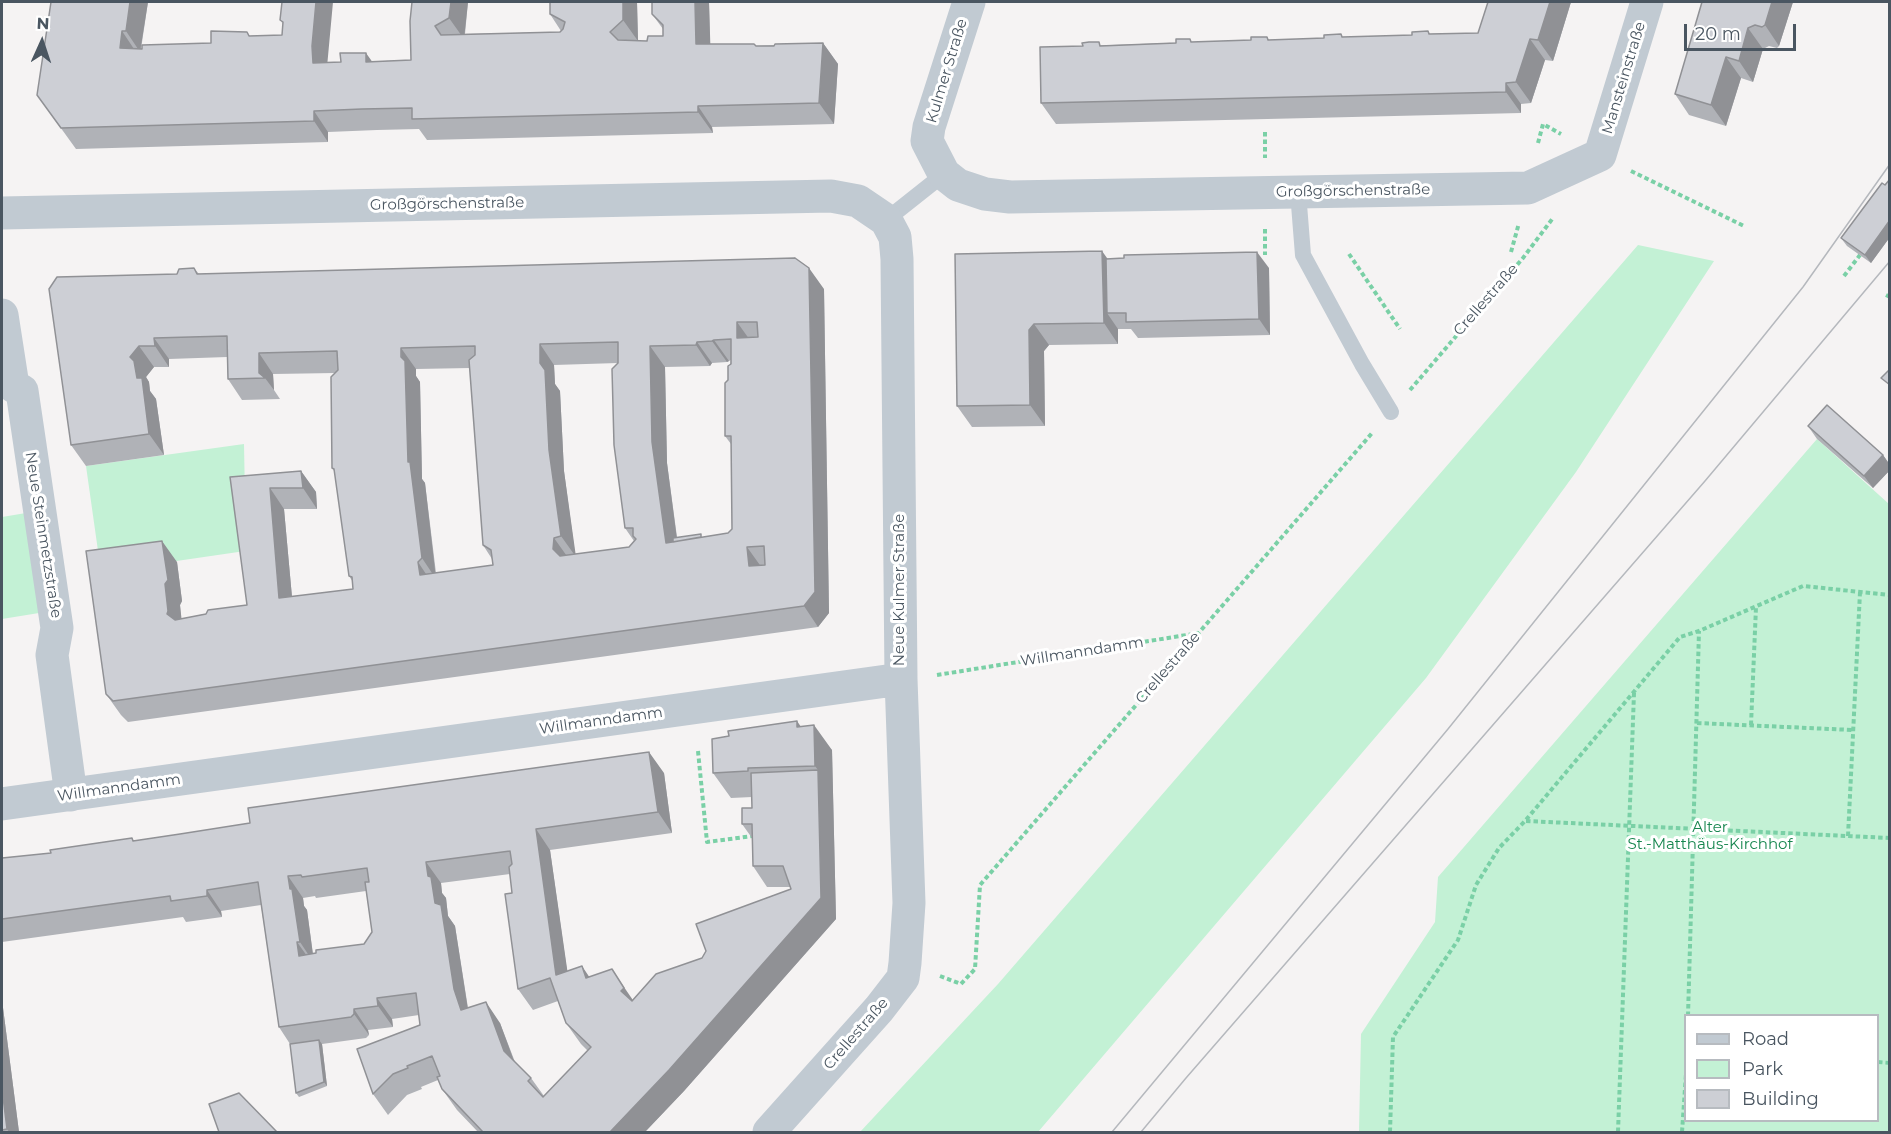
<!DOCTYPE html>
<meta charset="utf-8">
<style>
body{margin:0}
#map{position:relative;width:1891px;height:1134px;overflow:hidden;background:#f5f3f3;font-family:Montserrat,sans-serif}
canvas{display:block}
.frame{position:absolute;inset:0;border:3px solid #4a5661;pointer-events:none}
.legend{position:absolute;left:1684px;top:1014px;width:195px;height:108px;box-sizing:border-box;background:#fff;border:2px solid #b7bbc0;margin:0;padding:8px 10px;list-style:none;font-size:18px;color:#4a5661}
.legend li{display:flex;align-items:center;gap:12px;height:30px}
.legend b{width:30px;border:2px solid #b7bbc0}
.north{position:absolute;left:12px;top:12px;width:60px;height:60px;-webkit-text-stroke:4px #fff;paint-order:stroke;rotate:3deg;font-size:16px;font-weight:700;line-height:24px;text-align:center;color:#4a5661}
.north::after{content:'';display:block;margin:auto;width:21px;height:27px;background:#4a5661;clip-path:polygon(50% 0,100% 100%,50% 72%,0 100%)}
.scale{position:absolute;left:1684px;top:24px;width:112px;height:27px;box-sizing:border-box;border:3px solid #4a5661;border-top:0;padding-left:8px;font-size:18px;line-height:21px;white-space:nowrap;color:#4a5661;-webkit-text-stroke:4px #fff;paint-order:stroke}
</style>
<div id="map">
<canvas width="1891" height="1134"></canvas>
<div class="frame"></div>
<ul class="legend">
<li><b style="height:8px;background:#c1cad2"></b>Road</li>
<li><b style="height:16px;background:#c3f1d5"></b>Park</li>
<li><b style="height:16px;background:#cdcfd5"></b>Building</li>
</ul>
<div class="north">N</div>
<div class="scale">20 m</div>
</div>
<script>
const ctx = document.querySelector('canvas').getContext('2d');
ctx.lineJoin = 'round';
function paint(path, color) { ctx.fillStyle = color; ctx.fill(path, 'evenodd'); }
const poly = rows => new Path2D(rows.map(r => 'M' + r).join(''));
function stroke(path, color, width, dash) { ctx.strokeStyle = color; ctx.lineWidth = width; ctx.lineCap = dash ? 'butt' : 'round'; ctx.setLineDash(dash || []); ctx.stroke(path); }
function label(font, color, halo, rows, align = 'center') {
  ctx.font = font + ' Montserrat,sans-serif'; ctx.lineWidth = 6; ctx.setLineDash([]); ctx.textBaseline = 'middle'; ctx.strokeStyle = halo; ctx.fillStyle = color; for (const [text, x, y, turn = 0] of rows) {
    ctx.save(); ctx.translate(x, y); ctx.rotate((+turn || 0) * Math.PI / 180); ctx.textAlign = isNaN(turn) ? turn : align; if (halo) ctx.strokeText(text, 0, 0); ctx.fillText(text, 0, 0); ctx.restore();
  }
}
paint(poly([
 [1638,245,1714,261,1576,472,1426,678,1038,1132,860,1132,998,984],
 [1817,439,1889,504,1889,1132,1359,1132,1361,1034,1435,922,1438,877],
 [1686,1016,1878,1016,1878,1120,1686,1120],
 [244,444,245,498,252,550,101,572,86,466],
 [26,513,39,613,2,619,2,517]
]), '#c3f1d5');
stroke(poly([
 [1265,132,1265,158],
 [1538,143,1543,124,1561,134],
 [1631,171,1744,226],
 [1265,229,1265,255],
 [1511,252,1519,223],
 [1349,254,1400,329],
 [1844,276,1860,255],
 [1886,295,1890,297],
 [1410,390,1523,258,1553,218],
 [937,675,1199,633],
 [1697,723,1853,730],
 [1751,725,1756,607],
 [698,751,707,842,753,836],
 [1526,821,1890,838],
 [1848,836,1860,592],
 [940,976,961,984,975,969,980,885,1373,432],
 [1688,1016,1699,631],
 [1878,1062,1890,1063],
 [1390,1132,1393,1037,1458,940,1476,885,1499,848,1525,821,1680,637,1699,631,1803,586,1890,595],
 [1618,1132,1634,693],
 [1682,1132,1686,1074]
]), '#7ad0a6', 4, [4.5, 3]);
stroke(poly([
 [1298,192,1303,255,1362,364,1391,412],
 [886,220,944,174]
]), '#c1cad2', 16);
stroke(poly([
 [969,2,929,127,927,141,944,174,958,185,985,194,1010,197,1528,188,1600,155,1647,2],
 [2,213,831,196,858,201,886,220,895,237,897,259,901,679,909,903,905,963,903,978,879,1009,769,1132],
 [2,315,13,386,22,391,57,628,52,655,71,795],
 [2,804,901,679]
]), '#c1cad2', 33);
stroke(poly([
 [1112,1132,1448,729,1803,287,1890,164],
 [1141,1132,1186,1078,1705,481,1890,261]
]), '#b5b8bd', 1.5);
paint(poly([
 [148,2,141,49,211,43,247,32,250,36,282,35,283,24,280,20,327,63,411,60,412,2,468,2,465,34,560,32,561,31,550,14,637,2,638,41,647,41,663,36,663,29,652,14,652,2,709,2,710,44,756,46,823,43,838,64,834,124,712,127,713,133,427,140,419,129,377,130,328,132,328,142,76,149,37,95],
 [1571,2,1553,61,1545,60,1531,103,1521,104,1521,113,1056,124,1041,103,1083,46,1251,40,1267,37,1269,40,1412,35,1428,31,1430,34,1478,33],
 [1702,2,1793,2,1779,46,1777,48,1769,46,1763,49,1753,82,1741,78,1726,126,1689,115,1675,94],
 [1890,179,1890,237,1871,263,1847,246,1841,238],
 [955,254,1108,259,1269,268,1270,335,1138,338,1131,329,1118,329,1118,344,1049,345,1044,351,1045,426,972,427,957,406],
 [194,268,199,274,824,289,829,613,818,627,128,722,121,715,106,694,177,562,182,601,180,605,181,619,247,605,230,477,301,471,316,492,317,509,284,509,292,597,353,589,353,582,349,576,335,472,332,468,335,373,273,374,274,390,280,399,242,400,228,379,227,357,169,359,169,367,154,367,146,377,149,382,150,391,156,399,164,455,86,466,71,445,177,274],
 [731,360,728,380,725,436,731,444,732,529,728,533,703,537,677,537,667,463,665,367,710,366,712,363,727,362],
 [618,363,625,528,634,541,629,547,575,554,564,471,560,391,555,384,554,365],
 [470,368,483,545,492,559,493,565,436,573,425,483,422,479,420,382,416,376,416,369],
 [1808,426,1883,455,1890,465,1890,470,1873,488,1817,439],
 [800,727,832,750,836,919,684,1091,645,1132,478,1132,457,1110,442,1089,438,1080,421,1087,422,1089,407,1095,388,1115,373,1094,420,1025,419,1015,392,1019,393,1027,368,1030,369,1035,366,1038,322,1044,327,1086,299,1097,296,1093,290,1044,279,1027,261,905,221,911,222,917,186,922,183,917,2,942,2,858,51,853,133,841,664,773,672,833,550,850,567,971,590,977,633,1000,702,958,791,889,790,887,767,887,753,866,752,838,742,824,752,808,752,797,731,798,713,773],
 [510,874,512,893,518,989,533,1010,558,1001,566,1023,581,1044,588,1051,544,1096,531,1078,515,1062,500,1023,468,1008,455,926,448,916,446,898,442,893,441,883],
 [366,891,372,932,364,944,313,954,307,910,304,906,303,898,315,896,316,898],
 [2,1000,19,1132,2,1132]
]), '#b0b2b7');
paint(poly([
 [130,2,148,2,140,52,126,31],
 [316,2,333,2,327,67,313,63,312,46],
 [451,2,468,2,464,39,449,18],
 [623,2,637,2,638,41,623,20],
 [695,2,709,2,711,66,696,44],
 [1550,2,1571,2,1553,61,1538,40],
 [1772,2,1793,2,1779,46,1765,25],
 [1748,28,1763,49,1753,82,1739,61],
 [122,31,136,52,120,48],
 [1530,39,1545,60,1531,103,1516,82],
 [823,43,838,64,834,124,819,103],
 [366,53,381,74,366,62],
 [1726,57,1741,78,1726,126,1711,105],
 [1506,83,1521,104,1521,113,1506,92],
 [698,106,712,127,713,133,698,112],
 [314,111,328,132,328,142,314,121],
 [1890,220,1890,237,1871,263,1865,255],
 [1102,251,1117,272,1107,313,1118,329,1118,344,1104,323],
 [1257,252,1269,268,1270,335,1259,319],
 [809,268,824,289,829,613,818,627,804,606],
 [737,322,752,343,737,338],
 [1034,324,1049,345,1044,351,1045,426,1030,405,1029,330],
 [154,338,169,359,169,367,155,346],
 [714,340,729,361,727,362,712,341],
 [697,342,712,363,710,366,696,345],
 [540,344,554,365,555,384,560,391,564,471,576,557,561,536,549,450,540,363],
 [139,346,154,367,146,377,149,382,150,391,156,399,164,455,149,434,137,378,130,357],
 [650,346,665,367,667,463,679,555,666,543,652,442],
 [401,348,416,369,416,376,420,382,422,479,425,483,436,579,422,558,408,462],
 [259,353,273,374,274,390,265,378,259,373],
 [1883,455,1890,465,1890,470,1873,488,1864,476],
 [301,471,316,492,317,509,303,488],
 [270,488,284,509,294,619,279,598],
 [554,538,569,559,568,570,553,549],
 [162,541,177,562,182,601,180,605,183,632,167,614],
 [747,547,762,568,749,566],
 [418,562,432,583,420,575],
 [797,721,814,746,814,725,832,750,836,919,684,1091,645,1132,610,1132,821,898,818,770,815,766,797,727],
 [649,752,664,773,672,833,658,812],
 [536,829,550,850,571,996,556,975],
 [426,862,441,883,442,893,446,898,448,916,455,926,468,1010,461,1010,454,989,435,903,428,876],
 [288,876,303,898,304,906,307,910,314,963,300,942],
 [207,890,221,911,222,917,207,896],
 [297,942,312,963,299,956],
 [582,966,596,987,586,978],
 [612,969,626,990,639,1009,621,991],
 [377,998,392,1019,393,1027,378,1006],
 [2,1000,19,1132,9,1132,7,1129,2,1089],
 [486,1002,500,1023,518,1072,504,1051],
 [354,1009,368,1030,369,1035,354,1014],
 [319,1040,322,1044,327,1086,324,1082]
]), '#909195');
const building = poly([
 [51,2,130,2,126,31,122,31,120,48,142,49,142,45,211,43,211,31,247,32,249,36,282,35,283,22,280,20,282,2,316,2,312,46,313,63,341,62,340,53,366,53,366,62,411,60,410,21,412,2,451,2,449,18,435,26,441,35,560,32,563,29,565,22,550,14,550,2,623,2,623,20,610,32,618,40,647,41,648,36,663,36,663,25,652,14,652,2,695,2,696,44,754,44,756,46,774,46,775,44,823,43,819,103,698,106,698,112,412,119,412,108,362,109,314,111,314,121,61,128,37,95,51,2],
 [1488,2,1550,2,1538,40,1530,39,1516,82,1506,83,1506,92,1041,103,1040,47,1083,46,1082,43,1089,42,1099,42,1100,46,1176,43,1176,39,1190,39,1191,42,1251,40,1251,37,1267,37,1268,40,1324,38,1324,35,1341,34,1342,37,1412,35,1412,32,1428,31,1429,34,1478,33,1488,2],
 [1702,2,1772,2,1765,25,1762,27,1755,25,1748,28,1739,61,1726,57,1711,105,1675,94,1702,2],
 [1890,179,1890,220,1865,255,1841,238,1882,183,1885,185,1890,179],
 [1102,251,1104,323,1034,324,1029,330,1030,405,957,406,955,254,1102,251],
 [1257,252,1259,319,1126,322,1126,313,1107,313,1106,259,1124,258,1124,255,1257,252],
 [795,258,809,268,815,592,804,606,113,701,106,694,86,551,162,541,168,580,165,584,168,611,167,614,175,620,206,614,208,610,247,605,230,477,301,471,303,488,270,488,279,598,353,589,352,577,349,576,334,469,332,468,331,377,338,370,337,351,259,353,259,373,265,378,228,379,227,336,154,338,155,346,139,346,130,357,134,361,137,378,142,378,149,434,71,445,49,289,57,277,177,274,179,269,194,268,197,274,795,258],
 [737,322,757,322,758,337,737,338,737,322],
 [731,339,731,364,728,366,728,380,725,383,725,436,731,436,732,529,728,533,666,543,652,442,650,346,696,345,697,342,712,341,714,340,731,339],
 [618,342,618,363,612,369,614,445,625,528,633,528,633,536,636,539,629,547,560,556,553,549,554,538,561,536,549,450,545,370,540,363,540,344,618,342],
 [475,346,475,355,469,360,483,545,491,550,493,565,420,575,418,562,422,558,410,462,408,462,405,361,401,357,401,348,475,346],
 [764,546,765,565,749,566,747,547,764,546],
 [1890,369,1890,385,1881,378,1890,369],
 [1827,405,1883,455,1864,476,1808,426,1827,405],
 [701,534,701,537,673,542,673,538,701,534],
 [797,721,797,727,814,725,815,766,748,768,748,771,713,773,712,739,729,736,728,731,797,721],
 [649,752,658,812,536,829,556,975,582,966,586,978,612,969,624,988,621,991,632,1001,656,974,702,958,706,951,696,924,791,889,783,866,753,866,752,824,742,824,742,808,752,808,751,773,818,770,821,898,669,1070,610,1132,483,1132,442,1089,437,1077,440,1076,432,1056,407,1066,408,1068,393,1074,373,1094,357,1049,420,1025,416,993,377,998,378,1006,354,1009,354,1014,351,1017,279,1027,258,882,207,890,207,896,171,901,170,896,2,919,2,858,51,853,50,850,132,838,133,841,180,834,250,823,248,808,649,752],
 [510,851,512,864,509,867,512,893,505,894,518,989,550,978,566,1023,591,1047,543,1097,528,1081,531,1078,504,1051,486,1002,461,1010,454,989,441,905,435,903,431,877,428,876,426,862,510,851],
 [367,868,369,882,365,882,372,932,364,944,316,950,316,953,299,956,297,942,300,942,292,889,290,889,288,876,301,875,302,877,367,868],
 [319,1040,324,1082,296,1093,290,1044,319,1040],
 [2,1089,7,1129,2,1130,2,1089],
 [239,1093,277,1132,219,1132,209,1104,239,1093]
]);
paint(building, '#cdcfd5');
stroke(building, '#909195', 1.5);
label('15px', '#4a5661', '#fff', [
 ["Kulmer Straße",947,71,-73],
 ["Mansteinstraße",1624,78,-73],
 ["Großgörschenstraße",1353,191,-1],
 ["Großgörschenstraße",447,204,-1],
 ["Crellestraße",1486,300,-49],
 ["Neue Steinmetzstraße",43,535,81],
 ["Neue Kulmer Straße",900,590,-90],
 ["Willmanndamm",1082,652,-9],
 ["Crellestraße",1168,668,-49],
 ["Willmanndamm",601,721,-8],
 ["Willmanndamm",119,788,-8],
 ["Crellestraße",856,1034,-49]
]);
label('15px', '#17864f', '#fff', [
 ["Alter",1710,828],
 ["St.-Matthäus-Kirchhof",1710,845]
]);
</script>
